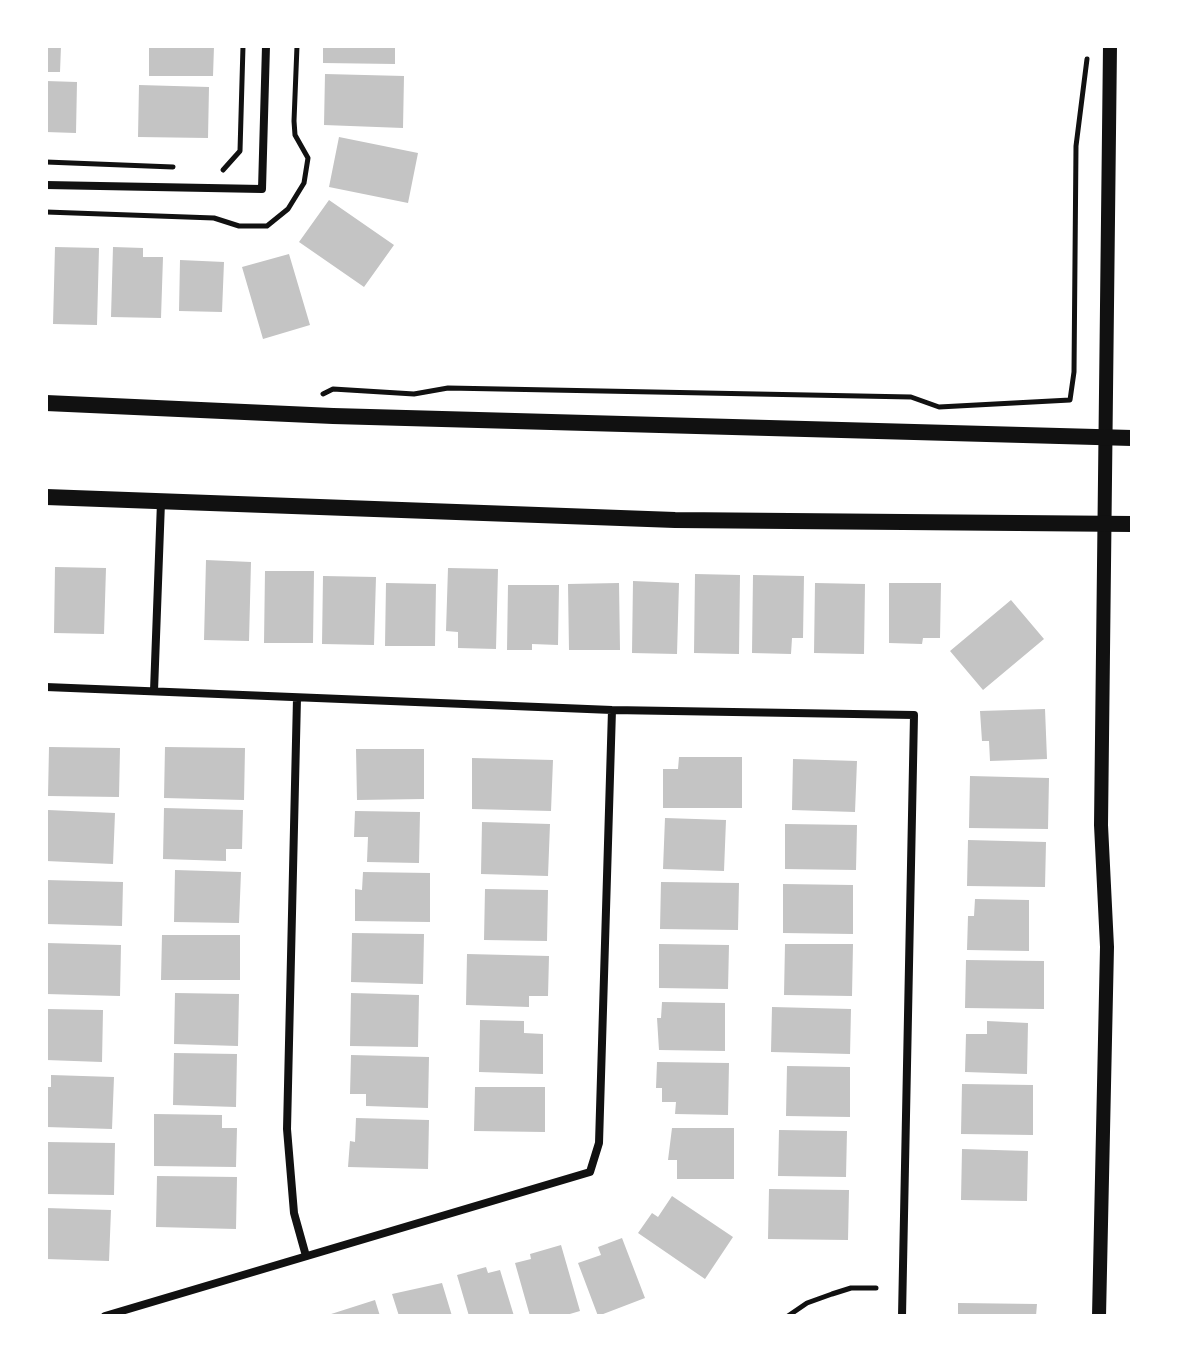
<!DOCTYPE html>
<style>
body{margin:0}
#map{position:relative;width:1178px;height:1362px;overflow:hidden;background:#fff;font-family:"Alegreya Sans",sans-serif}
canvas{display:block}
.frame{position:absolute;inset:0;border:48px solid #fff;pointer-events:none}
</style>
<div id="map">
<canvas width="1178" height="1362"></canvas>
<div class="frame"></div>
</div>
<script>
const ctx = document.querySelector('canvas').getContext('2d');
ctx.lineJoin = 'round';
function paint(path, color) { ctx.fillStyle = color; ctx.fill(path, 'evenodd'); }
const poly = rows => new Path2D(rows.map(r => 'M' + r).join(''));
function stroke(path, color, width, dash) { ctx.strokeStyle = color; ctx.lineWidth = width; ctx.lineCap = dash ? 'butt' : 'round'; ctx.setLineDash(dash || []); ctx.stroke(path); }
paint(poly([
 [46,46,61,46,60,72,46,72],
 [149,46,214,46,213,76,149,76],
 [323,46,395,46,395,64,323,63],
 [325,74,404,76,403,128,324,125],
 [46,81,77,82,76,133,46,132],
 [139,85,209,87,208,138,138,137],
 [339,137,418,153,408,203,329,187],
 [329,200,394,245,364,287,299,242],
 [55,247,99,248,97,325,53,324],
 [113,247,143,248,143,257,163,257,161,318,111,317],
 [289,254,310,325,263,339,242,267],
 [180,260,224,262,222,312,179,311],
 [206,560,251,562,249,641,204,640],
 [55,567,106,568,104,634,54,633],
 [448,568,498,569,496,649,458,648,458,632,446,631],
 [265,571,314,571,313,643,264,643],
 [695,574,740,575,739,654,694,653],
 [753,575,804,576,803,638,792,638,791,654,752,653],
 [323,576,376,577,374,645,322,644],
 [633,581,679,583,677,654,632,653],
 [386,583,436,584,435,646,385,646],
 [619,583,620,650,569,650,568,584],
 [815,583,865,584,864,654,814,653],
 [889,583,941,583,940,638,923,638,922,644,889,643],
 [508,585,559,585,558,645,532,644,532,650,507,650],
 [1011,600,1044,639,983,690,950,651],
 [1045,709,1047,759,990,761,989,741,982,741,980,711],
 [49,747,120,748,119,797,48,796],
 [165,747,245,748,244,800,164,798],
 [356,749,424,749,424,799,357,800],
 [679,757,742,757,742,808,663,808,663,769,678,769],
 [472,758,553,760,551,811,472,809],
 [793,759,857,761,855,812,792,810],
 [970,776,1049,778,1048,829,969,828],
 [164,808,243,810,242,849,226,849,226,861,163,859],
 [48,810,115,813,113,864,46,861],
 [355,811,420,812,419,863,367,862,368,837,354,837],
 [665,818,726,820,724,871,663,869],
 [482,822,550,824,548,876,481,874],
 [785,824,857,825,856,870,785,869],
 [968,840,1046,842,1045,887,967,886],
 [175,870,241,872,239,923,174,922],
 [363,872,430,873,430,922,355,921,355,889,362,890],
 [46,880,123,882,122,926,46,924],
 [661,882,739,883,738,930,660,929],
 [783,884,853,885,853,934,783,933],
 [485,889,548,890,547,941,484,940],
 [975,899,1029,900,1029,951,967,950,968,916,974,916],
 [352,933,424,934,423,984,351,982],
 [162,935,240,935,240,980,161,980],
 [46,943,121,945,120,996,46,994],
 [659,944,729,945,728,989,659,988],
 [785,944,853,944,852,996,784,995],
 [467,954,549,956,548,996,529,996,529,1007,466,1005],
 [966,960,1044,961,1044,1009,965,1008],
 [175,993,239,994,238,1046,174,1044],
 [351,993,419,995,418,1047,350,1046],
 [662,1002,725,1003,725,1051,659,1050,657,1018,661,1018],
 [772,1007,851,1009,850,1054,771,1052],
 [46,1009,103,1010,102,1062,46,1060],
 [480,1020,524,1021,524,1033,543,1034,543,1074,479,1072],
 [987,1021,1028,1023,1027,1074,965,1072,966,1034,987,1034],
 [174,1053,237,1054,236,1107,173,1105],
 [351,1055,429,1057,428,1108,366,1106,366,1094,350,1094],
 [657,1062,729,1063,728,1115,675,1114,676,1102,662,1102,662,1088,656,1088],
 [787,1066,850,1067,850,1117,786,1116],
 [51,1075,114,1077,112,1129,46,1127,46,1087,51,1087],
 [962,1084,1033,1085,1033,1135,961,1134],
 [475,1087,545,1087,545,1132,474,1131],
 [154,1114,222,1115,222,1128,237,1128,236,1167,154,1166],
 [356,1118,429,1120,428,1169,348,1167,350,1141,355,1142],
 [672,1128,734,1128,734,1179,677,1179,677,1160,668,1160],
 [779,1130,847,1131,846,1177,778,1176],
 [46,1142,115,1143,114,1195,46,1194],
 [962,1149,1028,1151,1027,1201,961,1200],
 [157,1176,237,1177,236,1229,156,1227],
 [769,1189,849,1190,848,1240,768,1239],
 [672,1196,733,1237,705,1279,638,1233,652,1213,658,1217],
 [46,1208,111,1210,109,1261,46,1259],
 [622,1238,645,1298,598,1316,578,1263,601,1255,598,1247],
 [561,1245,580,1311,563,1316,530,1316,515,1263,531,1259,530,1254],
 [486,1267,488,1273,500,1270,514,1316,469,1316,457,1275],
 [442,1283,452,1316,399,1316,392,1294],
 [375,1300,380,1316,328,1316,328,1315],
 [958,1303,1037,1304,1036,1316,958,1316]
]), '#c4c4c4');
stroke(poly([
 [46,162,173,167],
 [223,170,240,151,243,46],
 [46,212,214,218,239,226,267,226,288,209,304,183,308,158,295,135,294,121,297,46],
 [323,394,333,389,414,394,448,388,911,397,939,407,1070,400,1074,372,1076,146,1087,59],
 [788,1316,807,1303,832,1294,851,1288,876,1288]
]), '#111', 5);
stroke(poly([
 [46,185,262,189,266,46],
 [46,687,612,710,914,715,902,1316],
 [154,691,161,502],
 [297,698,287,1129,294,1213,306,1256],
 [105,1316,590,1172,599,1143,612,710]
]), '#111', 8);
stroke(poly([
 [1099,1316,1107,947,1101,825,1110,46]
]), '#111', 14);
stroke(poly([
 [46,403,333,416,1132,438],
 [46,497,675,520,1132,524]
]), '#111', 16);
</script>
